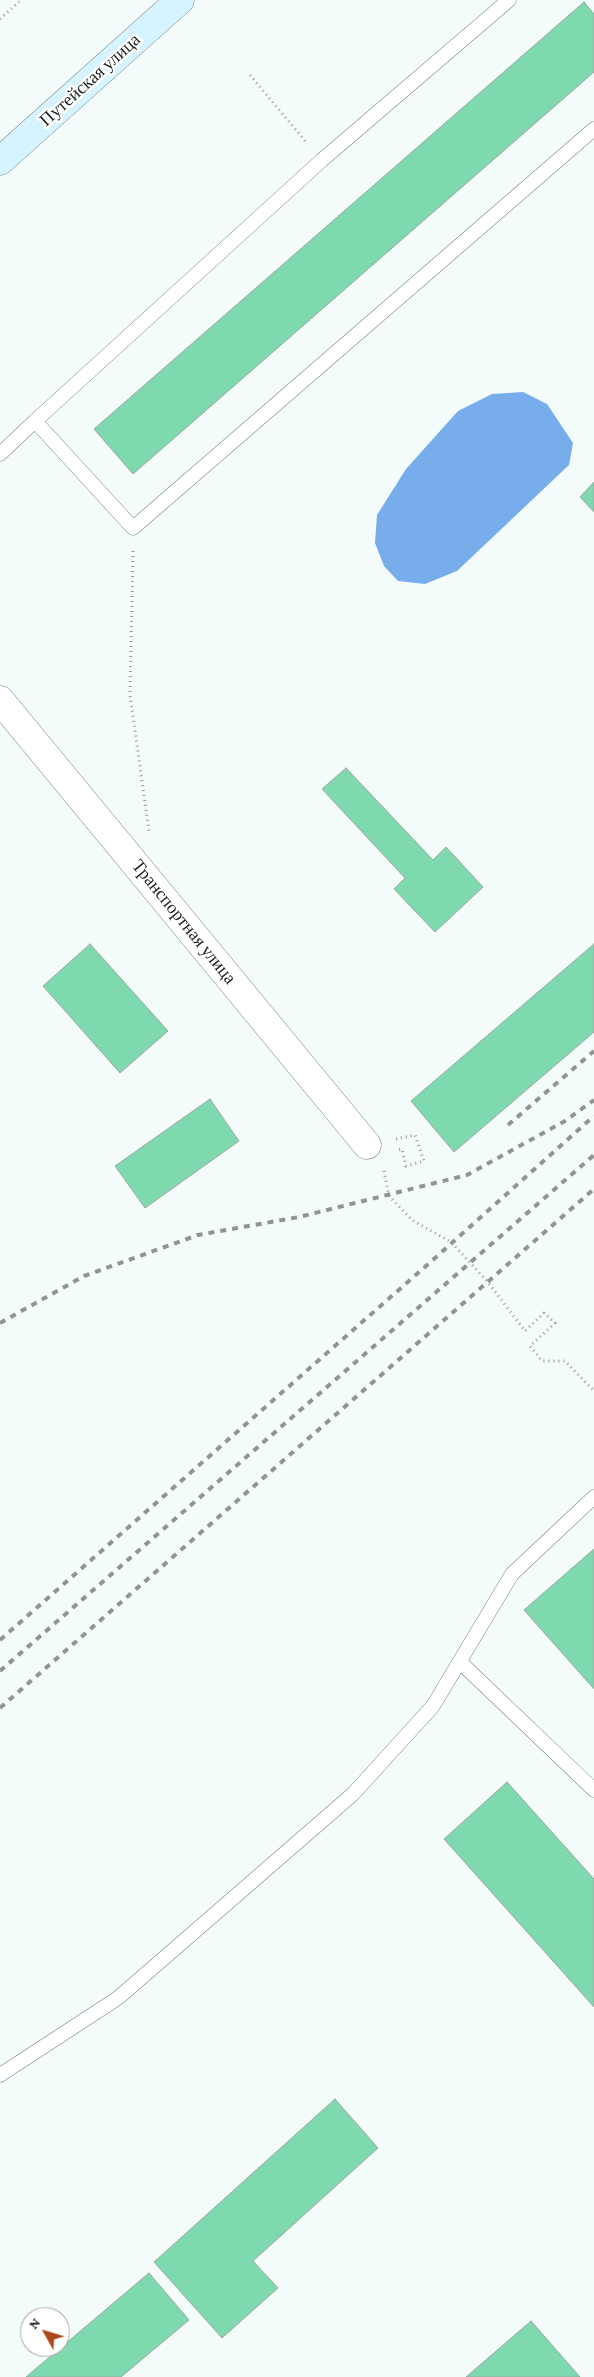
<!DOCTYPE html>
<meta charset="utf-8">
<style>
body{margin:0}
#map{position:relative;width:594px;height:2377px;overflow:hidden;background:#f3fcfb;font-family:"Crimson Pro",serif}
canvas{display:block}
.north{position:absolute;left:20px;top:2307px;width:50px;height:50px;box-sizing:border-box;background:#fff;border:1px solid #a5a6a6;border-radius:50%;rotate:309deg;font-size:14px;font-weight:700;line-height:20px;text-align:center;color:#1e2121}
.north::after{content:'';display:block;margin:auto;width:18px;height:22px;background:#ad481d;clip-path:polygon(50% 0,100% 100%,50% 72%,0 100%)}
</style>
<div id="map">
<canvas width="594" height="2377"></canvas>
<div class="north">N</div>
</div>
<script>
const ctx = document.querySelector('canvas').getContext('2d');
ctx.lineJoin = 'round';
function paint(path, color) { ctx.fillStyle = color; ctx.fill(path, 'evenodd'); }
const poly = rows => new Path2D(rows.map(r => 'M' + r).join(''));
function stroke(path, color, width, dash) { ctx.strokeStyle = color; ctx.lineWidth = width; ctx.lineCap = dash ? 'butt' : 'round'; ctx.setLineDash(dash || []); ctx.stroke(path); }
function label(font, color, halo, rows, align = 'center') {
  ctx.font = font + ' "Crimson Pro",serif'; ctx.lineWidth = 5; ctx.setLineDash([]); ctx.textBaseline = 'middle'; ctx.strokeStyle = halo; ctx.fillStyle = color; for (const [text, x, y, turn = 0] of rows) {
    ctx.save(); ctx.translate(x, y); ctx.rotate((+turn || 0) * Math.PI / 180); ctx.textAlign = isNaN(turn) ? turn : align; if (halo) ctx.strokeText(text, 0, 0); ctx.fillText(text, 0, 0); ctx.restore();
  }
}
paint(poly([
 [523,392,547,404,573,443,569,465,457,571,425,584,398,581,384,566,375,543,377,515,406,469,458,411,492,394]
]), '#77adeb');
const building = poly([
 [584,2,594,14,594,72,133,474,94,429,584,2],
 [594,482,594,512,580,497,594,482],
 [346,768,433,860,446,847,483,887,435,932,394,889,405,878,322,789,346,768],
 [90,944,168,1031,120,1073,43,986,90,944],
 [594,944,594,1032,454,1152,411,1101,594,944],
 [210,1099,239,1141,145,1208,115,1166,210,1099],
 [594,1549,594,1689,524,1610,594,1549],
 [507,1782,594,1879,594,2007,444,1839,507,1782],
 [335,2099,378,2148,253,2261,278,2288,222,2338,154,2262,335,2099],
 [149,2273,189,2320,121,2377,26,2377,149,2273],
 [531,2321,580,2377,466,2377,531,2321]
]);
paint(building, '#7ed9ae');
stroke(building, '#9fa6a2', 1);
const service = poly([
 [35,421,322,160,509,0],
 [0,454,35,421,133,528,594,129],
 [460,1662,594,1790],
 [0,2075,118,1998,353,1794,433,1706,512,1574,594,1497]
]);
const minor = poly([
 [0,700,367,1145]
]);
const secondary = poly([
 [0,161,180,0]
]);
stroke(service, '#7b8382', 15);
stroke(minor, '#7b8382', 29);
stroke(secondary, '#7b8382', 29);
stroke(poly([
 [0,19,21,0],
 [250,75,306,142],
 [133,551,130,695,149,831],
 [396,1139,415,1135,424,1161,406,1166,402,1149,398,1150],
 [384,1171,389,1196,412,1220,451,1242,487,1281,525,1331,544,1313,555,1323,530,1346,542,1361,565,1361,594,1391]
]), '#949b9a', 3, [1, 4]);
stroke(service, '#fff', 14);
stroke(minor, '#fff', 28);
stroke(secondary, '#d6f4ff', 28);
stroke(poly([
 [508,1125,594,1051],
 [0,1323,84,1276,198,1235,299,1217,467,1175,565,1121,594,1100],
 [0,1640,426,1266,594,1116],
 [0,1671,594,1155],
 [0,1708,594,1189]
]), '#8e9594', 4, [6, 6]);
label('18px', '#1e2121', '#fff', [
 ["Путейская улица",90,80,-42],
 ["Транспортная улица",184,922,51]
]);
</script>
